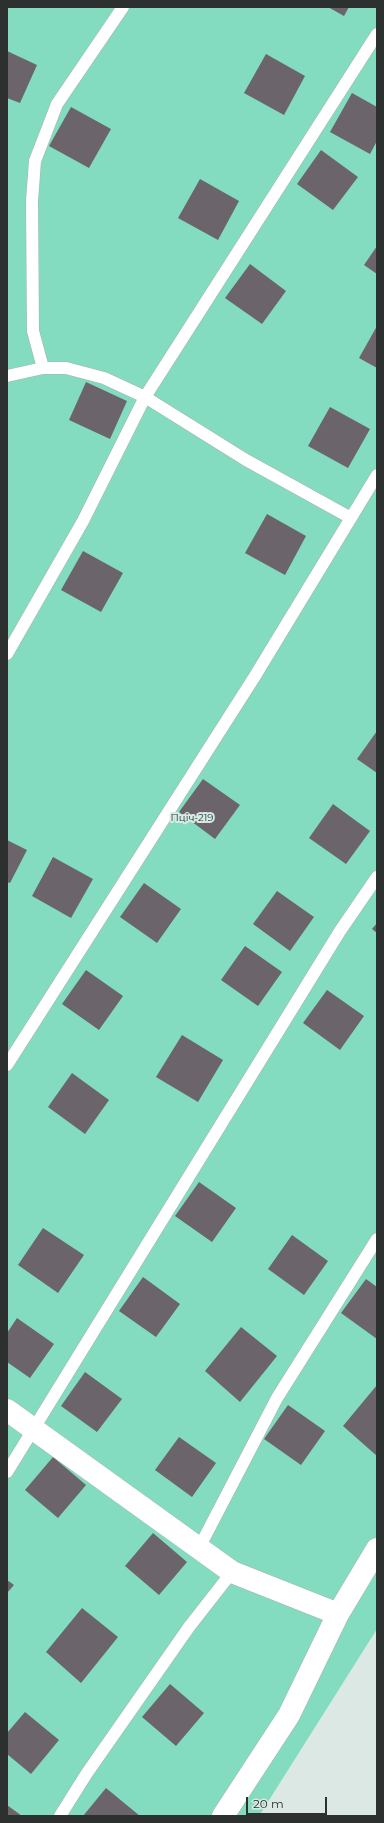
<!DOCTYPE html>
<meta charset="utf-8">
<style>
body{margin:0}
#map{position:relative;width:384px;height:1823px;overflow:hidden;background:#dce8e3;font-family:Montserrat,sans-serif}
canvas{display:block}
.frame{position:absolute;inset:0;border:8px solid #2c302f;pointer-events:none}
.scale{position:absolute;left:246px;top:1797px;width:81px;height:18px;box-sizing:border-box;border:2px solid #2c302f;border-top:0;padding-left:5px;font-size:12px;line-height:14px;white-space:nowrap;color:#2c302f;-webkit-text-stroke:3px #dce8e3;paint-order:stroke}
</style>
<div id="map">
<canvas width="384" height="1823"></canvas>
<div class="frame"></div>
<div class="scale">20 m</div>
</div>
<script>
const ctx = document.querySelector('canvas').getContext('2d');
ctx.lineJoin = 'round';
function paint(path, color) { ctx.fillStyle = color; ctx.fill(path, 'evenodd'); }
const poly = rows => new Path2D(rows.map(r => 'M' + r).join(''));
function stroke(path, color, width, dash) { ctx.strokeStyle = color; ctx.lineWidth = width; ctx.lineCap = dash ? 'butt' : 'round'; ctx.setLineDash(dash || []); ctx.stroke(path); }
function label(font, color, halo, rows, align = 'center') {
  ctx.font = font + ' Montserrat,sans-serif'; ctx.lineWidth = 4; ctx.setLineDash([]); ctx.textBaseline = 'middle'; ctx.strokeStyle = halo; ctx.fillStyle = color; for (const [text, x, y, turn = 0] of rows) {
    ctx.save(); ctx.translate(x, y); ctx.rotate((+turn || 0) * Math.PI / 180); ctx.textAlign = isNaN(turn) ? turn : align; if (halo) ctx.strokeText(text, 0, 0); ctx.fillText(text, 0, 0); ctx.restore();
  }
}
paint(poly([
 [7,7,377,7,377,1629,259,1816,7,1816]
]), '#83dbc0');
paint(poly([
 [328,7,349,7,344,16],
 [7,51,37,65,20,103,7,98],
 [266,54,305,76,284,115,244,93],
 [352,93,377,107,377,141,370,154,330,132],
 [71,107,111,129,89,168,49,146],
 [321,150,358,177,333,210,297,184],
 [200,179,239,201,218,240,178,218],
 [377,246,377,274,364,265],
 [250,264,286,291,262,324,225,298],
 [377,326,377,368,359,358],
 [86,382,127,401,110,439,69,420],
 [330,407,370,429,348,468,308,446],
 [267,514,306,536,285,575,245,553],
 [83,551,123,573,101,612,61,590],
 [377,731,377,773,357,759],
 [203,779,240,805,215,839,179,812],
 [333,804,370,831,346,864,309,838],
 [7,840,27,850,10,883,7,882],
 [53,857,93,879,71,918,32,896],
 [144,883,181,909,157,943,120,917],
 [277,891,314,917,290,951,253,924],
 [377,923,377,933,372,929],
 [245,946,282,972,258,1006,221,980],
 [86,970,123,996,99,1030,62,1004],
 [327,990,364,1016,340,1050,303,1023],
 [182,1035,223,1060,198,1102,156,1077],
 [72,1073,109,1100,85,1134,48,1107],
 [199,1182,236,1208,212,1242,175,1216],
 [43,1228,84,1255,58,1293,18,1265],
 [292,1235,328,1261,304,1295,268,1269],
 [143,1277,180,1304,156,1337,119,1311],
 [366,1279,377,1287,377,1339,341,1313],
 [17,1318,54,1344,30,1378,7,1362,7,1333],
 [241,1327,277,1356,240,1402,205,1371],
 [85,1372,122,1399,97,1432,61,1406],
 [377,1385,377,1456,343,1426],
 [288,1405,325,1431,301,1465,264,1439],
 [179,1437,216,1463,192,1497,155,1470],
 [53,1457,86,1485,58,1518,25,1490],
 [153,1533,187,1562,159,1595,125,1566],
 [7,1580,14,1585,7,1593],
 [82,1608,118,1637,81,1683,46,1652],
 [170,1684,204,1713,176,1746,142,1717],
 [25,1712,59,1740,31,1774,7,1754,7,1733],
 [106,1788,140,1816,83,1816],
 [7,1805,22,1816,7,1816]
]), '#6b646a');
const service = poly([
 [43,368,33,331,32,201,35,161,57,104,123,7],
 [7,376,43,368,66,368,104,378,145,397,246,460,351,518],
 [7,654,83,521,145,397,377,34],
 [7,1065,255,676,377,475],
 [7,1472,340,931,377,877],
 [199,1548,277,1398,377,1239],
 [60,1816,87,1773,189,1627,232,1572]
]);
const minor = poly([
 [7,1410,232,1572,338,1614],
 [223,1816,289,1715,338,1614,377,1549]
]);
stroke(service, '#a9b4b0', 13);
stroke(minor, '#a9b4b0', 23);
stroke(service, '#fff', 12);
stroke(minor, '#fff', 22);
label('10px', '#0c4134', '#dce8e3', [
 ["Пціч-219",192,818]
]);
</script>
